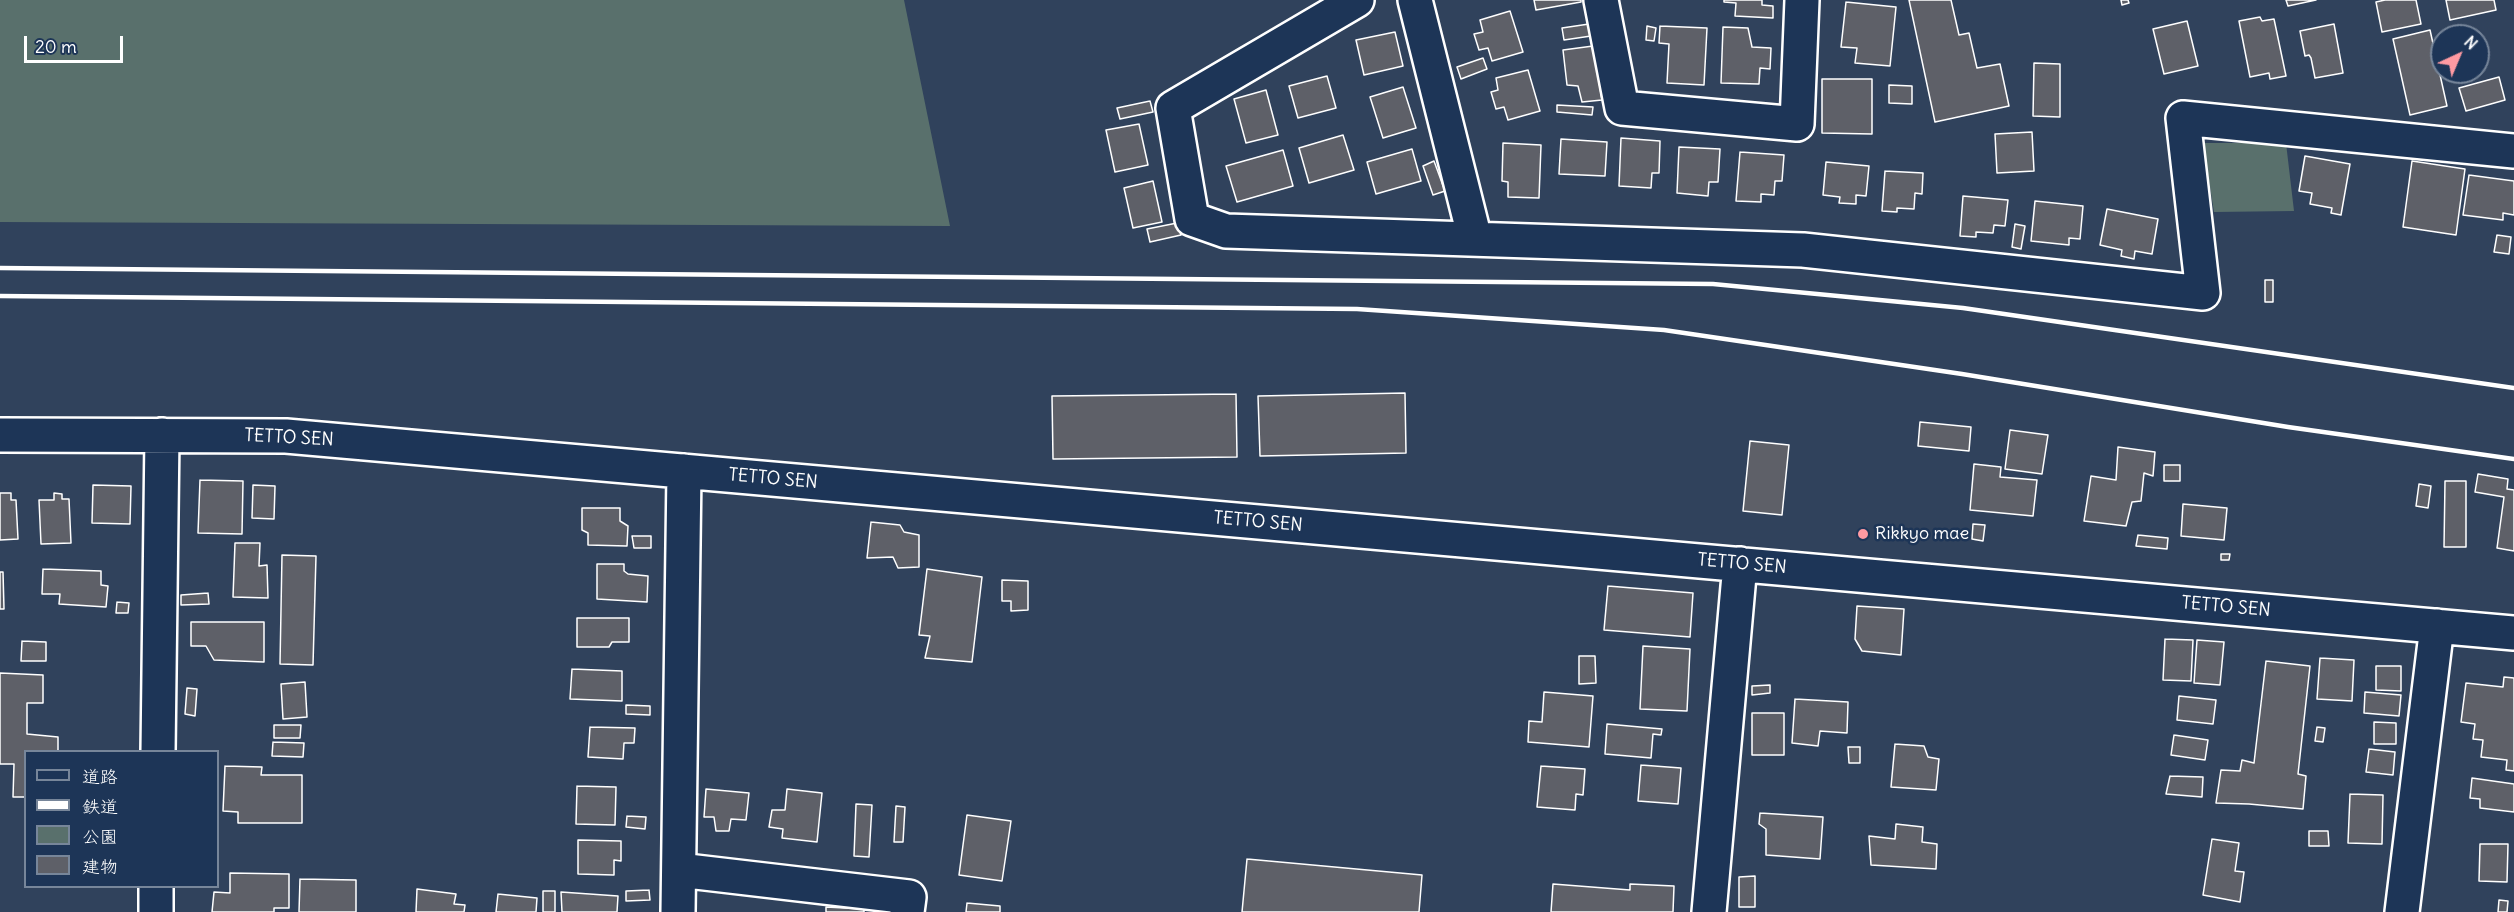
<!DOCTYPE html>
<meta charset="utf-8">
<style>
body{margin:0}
#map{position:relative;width:2514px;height:912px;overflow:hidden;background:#30425c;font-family:Delius,"Klee One",sans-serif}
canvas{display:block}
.legend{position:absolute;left:24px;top:750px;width:195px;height:138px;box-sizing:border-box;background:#1d3557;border:2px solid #77869a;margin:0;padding:8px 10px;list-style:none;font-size:18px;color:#fff}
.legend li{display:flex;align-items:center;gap:12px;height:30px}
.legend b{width:30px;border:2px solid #77869a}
.north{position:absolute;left:2430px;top:24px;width:60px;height:60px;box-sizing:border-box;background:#1d3557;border:2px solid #77869a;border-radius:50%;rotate:44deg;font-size:16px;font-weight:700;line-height:24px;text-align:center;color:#fff}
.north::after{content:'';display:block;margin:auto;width:21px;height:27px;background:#ff9aa2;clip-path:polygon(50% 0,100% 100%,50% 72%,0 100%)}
.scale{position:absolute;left:24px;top:36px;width:99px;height:27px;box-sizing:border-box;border:3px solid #fff;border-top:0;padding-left:8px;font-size:18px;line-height:21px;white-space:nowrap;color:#fff;-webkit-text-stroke:4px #1d3557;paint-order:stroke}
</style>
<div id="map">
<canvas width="2514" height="912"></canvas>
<ul class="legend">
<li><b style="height:8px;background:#1d3557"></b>道路</li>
<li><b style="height:8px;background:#fff"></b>鉄道</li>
<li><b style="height:16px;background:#59706c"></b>公園</li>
<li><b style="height:16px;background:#5e6068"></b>建物</li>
</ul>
<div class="north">N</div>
<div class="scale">20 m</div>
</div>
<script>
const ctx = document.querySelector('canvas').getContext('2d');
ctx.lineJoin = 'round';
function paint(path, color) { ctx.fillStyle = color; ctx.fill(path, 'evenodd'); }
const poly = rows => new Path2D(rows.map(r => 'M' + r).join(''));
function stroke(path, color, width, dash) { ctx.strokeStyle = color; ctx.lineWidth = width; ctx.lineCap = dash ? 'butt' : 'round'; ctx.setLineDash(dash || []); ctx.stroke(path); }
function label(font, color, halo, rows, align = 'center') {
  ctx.font = font + ' Delius,sans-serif'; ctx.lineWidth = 5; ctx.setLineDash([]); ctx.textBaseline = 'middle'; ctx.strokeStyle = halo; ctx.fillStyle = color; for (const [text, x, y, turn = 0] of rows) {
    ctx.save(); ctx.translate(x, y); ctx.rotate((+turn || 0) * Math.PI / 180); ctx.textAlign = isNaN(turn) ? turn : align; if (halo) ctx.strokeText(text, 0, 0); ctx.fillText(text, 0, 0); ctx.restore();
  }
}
paint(poly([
 [0,0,904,0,950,226,0,222],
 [2203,143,2286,143,2294,211,2214,212]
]), '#59706c');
const building = poly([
 [1534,0,1581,0,1581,2,1536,10,1534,0],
 [1724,0,1762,0,1762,5,1773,6,1773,18,1735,16,1736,3,1724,2,1724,0],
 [1909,0,1951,0,1959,35,1969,33,1977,68,2000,64,2009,106,1935,122,1909,0],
 [2121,0,2128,0,2129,3,2122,5,2121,0],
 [2286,0,2316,0,2288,6,2286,0],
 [2385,0,2416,0,2421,24,2382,32,2376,2,2385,0],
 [2446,0,2494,0,2496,10,2450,20,2446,0],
 [1846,2,1896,7,1890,66,1855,63,1857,48,1841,47,1846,2],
 [1510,11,1523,52,1492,61,1488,48,1479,50,1474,34,1483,32,1480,20,1510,11],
 [2260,17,2262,21,2274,19,2286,76,2270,79,2269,73,2250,77,2239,21,2260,17],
 [2187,21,2198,66,2164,74,2153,29,2187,21],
 [1589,24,1591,36,1564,40,1562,28,1589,24],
 [2334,24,2343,73,2315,78,2311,58,2309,55,2305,56,2300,31,2334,24],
 [1647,26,1656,28,1654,41,1646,40,1647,26],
 [1660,26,1707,28,1704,85,1667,83,1669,44,1659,43,1660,26],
 [1723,27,1748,28,1752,47,1771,48,1770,69,1760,68,1759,84,1721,83,1723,27],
 [2430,30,2447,106,2410,115,2393,39,2430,30],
 [1395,32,1403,66,1364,75,1356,40,1395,32],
 [1593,46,1602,100,1582,102,1578,86,1567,85,1563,50,1593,46],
 [1483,58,1487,69,1461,79,1457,67,1483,58],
 [2034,63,2060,64,2060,117,2033,116,2034,63],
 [1528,70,1540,111,1508,120,1504,107,1496,109,1491,92,1498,90,1496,78,1528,70],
 [1327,76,1336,108,1298,118,1289,86,1327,76],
 [2499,77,2505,100,2466,111,2459,88,2499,77],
 [1822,79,1872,79,1872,134,1822,133,1822,79],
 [1889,85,1912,86,1912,104,1889,103,1889,85],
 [1403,87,1416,128,1383,138,1370,97,1403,87],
 [1266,90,1278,135,1246,143,1234,99,1266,90],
 [1150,101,1153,112,1120,119,1117,108,1150,101],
 [1557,105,1593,107,1592,115,1557,112,1557,105],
 [1139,124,1148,165,1115,172,1106,130,1139,124],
 [2032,132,2034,171,1997,173,1995,134,2032,132],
 [1343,135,1354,170,1309,183,1299,148,1343,135],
 [1621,138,1660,141,1659,173,1652,173,1651,188,1619,186,1621,138],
 [1561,139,1607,142,1605,176,1559,174,1561,139],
 [1503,143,1541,145,1539,198,1508,197,1508,182,1502,181,1503,143],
 [1679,147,1720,149,1718,182,1709,182,1708,196,1677,193,1679,147],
 [1412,149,1421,181,1376,194,1367,162,1412,149],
 [1283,150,1293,186,1237,202,1226,166,1283,150],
 [1740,152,1784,155,1782,181,1775,181,1774,195,1761,194,1761,202,1736,201,1740,152],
 [2305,156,2350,164,2341,215,2331,213,2332,208,2310,204,2312,193,2299,191,2305,156],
 [1434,161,1445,191,1433,195,1423,166,1434,161],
 [2412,161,2465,169,2456,235,2403,227,2412,161],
 [1826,162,1869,166,1866,196,1856,195,1856,204,1839,203,1840,197,1823,195,1826,162],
 [1885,171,1923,173,1922,194,1915,193,1914,209,1897,208,1897,212,1882,211,1885,171],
 [2469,175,2514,181,2514,215,2503,213,2503,220,2463,215,2469,175],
 [1153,181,1162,222,1133,228,1124,188,1153,181],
 [1963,196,2008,200,2005,226,1994,225,1993,233,1976,232,1976,237,1960,236,1963,196],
 [2035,201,2083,206,2080,239,2069,238,2069,245,2031,241,2035,201],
 [2107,209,2158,219,2152,254,2135,251,2134,259,2121,256,2122,250,2100,245,2107,209],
 [1177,223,1181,235,1150,242,1147,229,1177,223],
 [2015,224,2025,226,2021,249,2012,247,2015,224],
 [2497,235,2511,237,2509,254,2494,252,2497,235],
 [2265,280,2273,280,2273,302,2265,302,2265,280],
 [1405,393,1406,453,1260,456,1258,396,1405,393],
 [1236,394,1237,457,1053,459,1052,396,1236,394],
 [1920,422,1971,427,1969,451,1918,446,1920,422],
 [2010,430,2048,435,2042,474,2005,469,2010,430],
 [1750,441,1789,445,1782,515,1743,511,1750,441],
 [2118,447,2155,452,2153,476,2144,473,2141,501,2132,502,2126,526,2084,521,2091,476,2116,480,2118,447],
 [1974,464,2001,467,2000,477,2037,480,2033,516,1970,510,1974,464],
 [2164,465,2180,465,2180,481,2164,481,2164,465],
 [2478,474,2508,479,2507,489,2514,490,2514,551,2497,548,2504,497,2475,492,2478,474],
 [200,480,243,481,242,534,198,533,200,480],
 [2445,481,2466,481,2466,547,2444,547,2445,481],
 [2419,484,2431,486,2428,508,2416,506,2419,484],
 [93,485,131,486,130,524,92,523,93,485],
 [253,485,275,486,274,519,252,518,253,485],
 [0,493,11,493,11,500,16,500,18,539,0,540,0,493],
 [54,493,62,494,62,499,69,499,71,543,41,544,39,500,54,500,54,493],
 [2183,504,2227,508,2224,540,2181,536,2183,504],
 [582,508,620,508,620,521,628,526,627,546,588,545,588,533,582,530,582,508],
 [871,522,900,525,904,532,919,535,919,567,898,568,893,557,867,558,871,522],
 [1973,524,1985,525,1983,541,1972,539,1973,524],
 [2138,535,2168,538,2167,549,2136,546,2138,535],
 [632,536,651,536,651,548,634,548,632,536],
 [235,543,260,543,259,566,267,565,268,598,233,597,235,543],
 [2221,554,2230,554,2229,560,2221,560,2221,554],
 [282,555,316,556,313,665,280,664,282,555],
 [597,564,624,564,624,571,628,574,648,576,647,602,597,599,597,564],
 [43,569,101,571,101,585,108,586,106,607,59,604,60,594,42,594,43,569],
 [927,569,982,577,972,662,925,658,930,636,919,635,927,569],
 [0,572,3,572,4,609,0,609,0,572],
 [1002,580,1028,581,1028,610,1011,611,1011,601,1002,601,1002,580],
 [1608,586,1693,593,1690,637,1604,630,1608,586],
 [208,593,209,604,181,605,181,595,208,593],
 [117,602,129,603,128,613,116,613,117,602],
 [1857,606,1904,609,1901,655,1862,651,1855,639,1857,606],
 [577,618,629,618,629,642,612,642,609,647,577,647,577,618],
 [191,622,264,622,264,662,214,660,206,646,191,646,191,622],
 [2165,639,2193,640,2191,681,2163,680,2165,639],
 [2197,640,2224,642,2220,685,2194,683,2197,640],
 [22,641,46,642,46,661,21,661,22,641],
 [1643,646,1690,649,1687,711,1640,709,1643,646],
 [1579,656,1595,656,1596,683,1579,684,1579,656],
 [2320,658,2354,660,2352,701,2317,699,2320,658],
 [2266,661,2310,666,2298,774,2306,776,2303,809,2249,804,2216,803,2221,770,2240,771,2242,760,2254,763,2266,661],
 [2376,666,2401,666,2401,691,2376,690,2376,666],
 [572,669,622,671,622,701,570,699,572,669],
 [0,673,43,675,43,703,27,703,27,734,58,737,58,752,26,752,26,797,13,797,14,764,0,764,0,673],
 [2504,677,2514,678,2514,771,2506,770,2507,760,2481,757,2483,740,2473,739,2475,724,2461,722,2466,683,2503,687,2504,677],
 [305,682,307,717,283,719,281,684,305,682],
 [1770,685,1770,693,1752,695,1752,686,1770,685],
 [187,688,197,689,195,716,185,714,187,688],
 [1544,692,1593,696,1589,747,1528,742,1529,721,1542,722,1544,692],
 [2365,692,2401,695,2399,716,2364,713,2365,692],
 [2179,696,2216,700,2213,724,2177,720,2179,696],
 [1795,699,1848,702,1847,733,1820,731,1818,746,1792,743,1795,699],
 [626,705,650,706,650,715,626,714,626,705],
 [1752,713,1784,713,1784,755,1752,755,1752,713],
 [2374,722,2396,723,2396,744,2374,744,2374,722],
 [1607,724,1662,729,1661,735,1653,734,1651,758,1605,754,1607,724],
 [274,725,301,725,300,738,274,738,274,725],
 [590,727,635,728,634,743,624,743,623,759,588,757,590,727],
 [2317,727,2325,728,2323,742,2315,741,2317,727],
 [2174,735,2208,740,2205,760,2171,755,2174,735],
 [273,742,304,743,303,757,272,756,273,742],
 [1895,744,1924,746,1928,757,1939,759,1936,790,1891,787,1895,744],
 [1848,747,1860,747,1860,763,1849,763,1848,747],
 [2369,749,2395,752,2393,775,2366,772,2369,749],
 [1641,765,1681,768,1678,804,1638,801,1641,765],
 [225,766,262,767,261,775,302,775,302,823,238,823,238,812,223,811,225,766],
 [1541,766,1585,769,1583,795,1576,794,1575,810,1537,807,1541,766],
 [2170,776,2203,777,2202,797,2166,794,2170,776],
 [2472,778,2514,784,2514,812,2480,808,2480,799,2470,798,2472,778],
 [577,786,616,787,615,825,576,824,577,786],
 [706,789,749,793,746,820,731,819,729,831,716,831,714,817,704,817,706,789],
 [787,789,822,793,817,842,782,838,783,829,769,827,772,810,785,810,787,789],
 [2350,794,2383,795,2382,844,2348,843,2350,794],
 [856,804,872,805,869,857,854,856,856,804],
 [896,806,905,807,903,842,894,842,896,806],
 [1760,813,1823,817,1820,859,1766,855,1766,829,1759,824,1760,813],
 [967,815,1011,821,1002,881,959,875,967,815],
 [627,816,646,817,645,829,626,827,627,816],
 [1896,824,1923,827,1922,842,1937,844,1936,869,1871,865,1869,836,1895,839,1896,824],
 [2309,831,2328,831,2329,846,2309,846,2309,831],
 [2212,839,2239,843,2235,871,2244,872,2240,902,2203,895,2212,839],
 [578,840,621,841,621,861,614,860,614,875,578,874,578,840],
 [2480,844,2508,844,2507,882,2479,881,2480,844],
 [1247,859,1422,875,1419,912,1242,912,1247,859],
 [230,873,289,874,289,908,274,908,274,912,212,912,214,892,230,893,230,873],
 [1755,876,1755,907,1739,907,1739,877,1755,876],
 [300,879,356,880,356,912,299,912,300,879],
 [1553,884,1630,890,1630,884,1674,886,1673,912,1551,912,1553,884],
 [417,889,456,894,454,904,465,905,464,912,416,912,417,889],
 [649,890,650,900,626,901,626,891,649,890],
 [543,891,555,891,555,912,543,912,543,891],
 [561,892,618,896,617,912,562,912,561,892],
 [498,894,537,898,536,912,496,912,498,894],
 [2499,900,2508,901,2507,912,2498,912,2499,900],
 [967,903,1000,906,1000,912,966,912,967,903],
 [826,907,864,909,864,912,826,912,826,907]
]);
paint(building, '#5e6068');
stroke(building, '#fff', 1.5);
const minor = poly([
 [1357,0,1173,108,1192,219,1226,231,1803,250,2203,293,2183,118,2514,151],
 [1415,0,1475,239],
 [1601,0,1622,108,1797,124,1802,0],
 [0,435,286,436,2514,633],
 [158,752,162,435],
 [679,870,909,897,907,912],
 [156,912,156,886],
 [678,912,684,471],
 [1709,912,1740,564],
 [2402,912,2437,626]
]);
stroke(minor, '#fff', 38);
stroke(minor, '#1d3557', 33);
stroke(poly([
 [0,268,1713,284,1963,308,2514,388],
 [0,296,1357,309,1664,330,1962,374,2288,427,2514,459]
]), '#fff', 4.5);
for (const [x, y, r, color] of [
 [1863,534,6,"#ff9aa2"]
]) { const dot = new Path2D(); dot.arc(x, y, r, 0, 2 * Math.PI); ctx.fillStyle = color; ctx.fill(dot); stroke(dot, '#1d3557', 2); }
label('18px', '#fff', '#1d3557', [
 ["TETTO SEN",289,438,3],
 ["TETTO SEN",773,479,5],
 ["TETTO SEN",1258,522,5],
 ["TETTO SEN",1742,564,5],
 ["TETTO SEN",2226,607,5]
]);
label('18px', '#fff', '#1d3557', [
 ["Rikkyo mae",1875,534]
], 'left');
</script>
